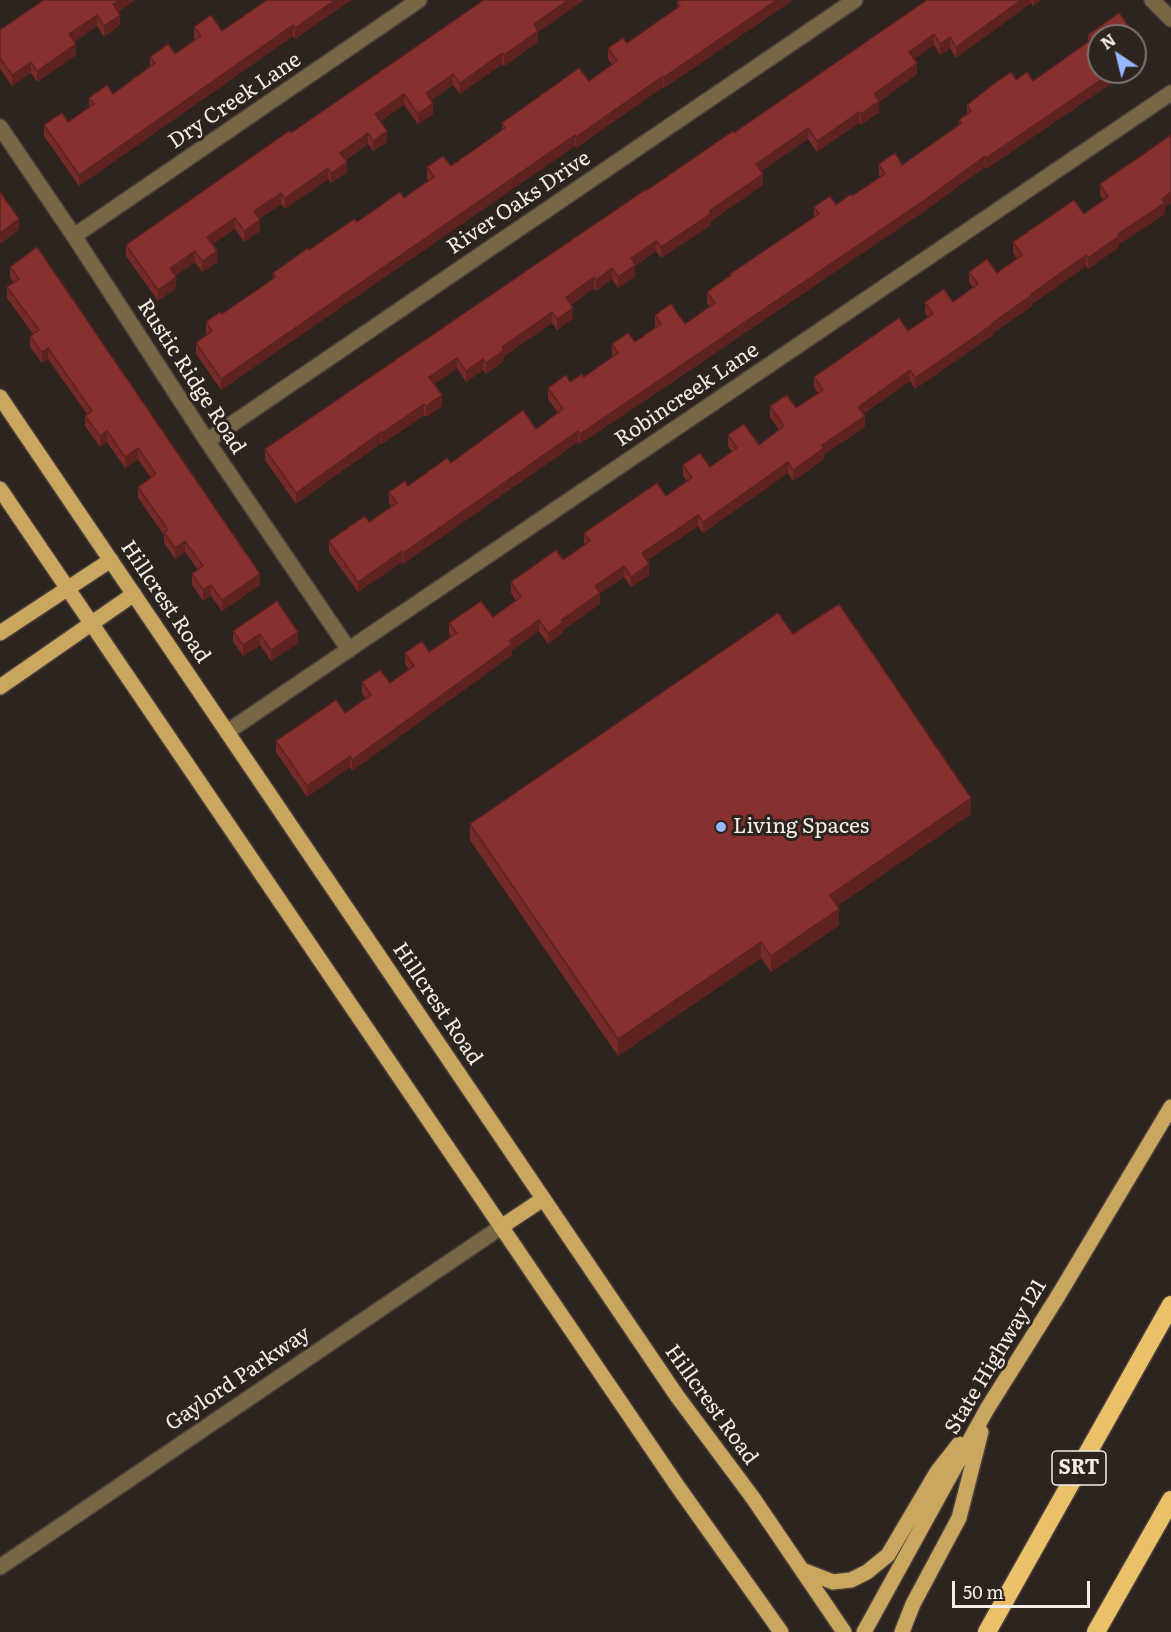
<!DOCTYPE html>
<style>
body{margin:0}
#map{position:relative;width:1171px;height:1632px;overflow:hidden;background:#2d241f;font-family:Literata,serif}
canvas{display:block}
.north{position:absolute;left:1087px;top:24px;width:60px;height:60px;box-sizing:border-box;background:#2d241f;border:2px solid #7c7470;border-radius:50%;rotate:325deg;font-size:16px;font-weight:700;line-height:24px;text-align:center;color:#f3ede9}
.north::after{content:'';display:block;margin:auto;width:21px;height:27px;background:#97b6fd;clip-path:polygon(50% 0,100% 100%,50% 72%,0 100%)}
.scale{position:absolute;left:952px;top:1581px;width:138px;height:27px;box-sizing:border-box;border:3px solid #f3ede9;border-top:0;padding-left:8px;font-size:18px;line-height:21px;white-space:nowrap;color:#f3ede9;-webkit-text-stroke:4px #2d241f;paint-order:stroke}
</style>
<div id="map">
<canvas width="1171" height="1632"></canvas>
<div class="north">N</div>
<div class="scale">50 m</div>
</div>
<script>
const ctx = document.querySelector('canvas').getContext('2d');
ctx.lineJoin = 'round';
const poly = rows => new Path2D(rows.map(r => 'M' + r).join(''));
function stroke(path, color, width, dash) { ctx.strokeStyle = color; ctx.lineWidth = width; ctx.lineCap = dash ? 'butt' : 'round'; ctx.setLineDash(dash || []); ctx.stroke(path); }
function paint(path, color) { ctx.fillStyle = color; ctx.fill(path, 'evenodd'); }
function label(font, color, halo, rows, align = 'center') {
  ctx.font = font + ' Literata,serif'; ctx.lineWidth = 6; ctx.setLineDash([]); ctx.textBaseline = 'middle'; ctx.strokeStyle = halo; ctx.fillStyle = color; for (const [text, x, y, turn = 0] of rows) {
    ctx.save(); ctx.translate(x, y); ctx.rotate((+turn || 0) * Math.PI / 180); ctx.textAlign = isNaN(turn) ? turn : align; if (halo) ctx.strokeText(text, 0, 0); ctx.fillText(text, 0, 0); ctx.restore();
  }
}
const minor = poly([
 [1152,0,1171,19],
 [0,127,74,236,207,441,349,650],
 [74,236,419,0],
 [207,441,855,0],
 [227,732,1171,93],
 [0,1567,501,1227]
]);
const major = poly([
 [0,397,677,1396,753,1498,844,1632],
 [0,489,676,1484,781,1632],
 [0,633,111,560],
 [0,687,134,594],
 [501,1227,543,1199],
 [802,1570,833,1582,851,1580,867,1572,888,1555,937,1472,959,1444],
 [864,1632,987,1409,1058,1296,1171,1107],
 [902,1632,913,1604,959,1518,981,1432]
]);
const highway = poly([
 [987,1632,1171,1305],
 [1096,1632,1171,1500]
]);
stroke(minor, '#49403b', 18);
stroke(major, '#49403b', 18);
stroke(highway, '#49403b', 21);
stroke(minor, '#776745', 15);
stroke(major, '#caa65f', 15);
stroke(highway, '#eac068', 18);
paint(poly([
 [135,0,118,12,120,25,104,37,97,26,74,42,76,55,37,82,31,73,12,86,0,69,0,30],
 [267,0,351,0,295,39,293,36,79,186,44,136,44,125,68,122,89,108,89,98,113,94,150,66,150,57,175,54,195,39,194,38,194,27,222,31],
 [484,0,584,0,538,32,538,42,504,66,502,64,460,94,453,85,431,100,433,114,418,124,404,105,381,121,387,142,373,151,368,144,346,160,347,172,331,183,328,179,285,209,281,204,259,219,260,231,244,242,235,229,212,244,217,262,202,272,195,262,175,276,176,288,158,301,126,256,126,245,291,133],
 [681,0,793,0,664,88,663,87,576,148,575,146,221,390,196,354,196,343,207,335,206,333,206,322,222,314,273,279,273,273,357,222,404,198,428,181,427,178,427,167,451,166,502,131,502,123,589,81,612,65,608,59,608,48,627,43,677,8,677,2],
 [927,0,1041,0,1033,6,1031,3,956,58,950,48,940,55,934,45,914,59,917,74,879,102,879,112,861,125,859,123,817,152,808,139,761,171,763,185,711,221,711,225,661,258,656,251,635,266,635,276,618,288,612,279,596,291,594,288,571,305,573,318,557,330,552,323,504,356,504,361,486,374,483,370,466,382,457,368,434,384,442,406,426,417,424,415,382,444,381,443,296,504,265,460,265,449,646,191,786,97],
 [1119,13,1145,49,1145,60,1135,67,1135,36,1099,36,1099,72,1128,72,986,169,985,167,926,210,671,383,580,444,578,442,403,564,402,562,358,592,329,552,329,541,365,516,369,522,392,507,389,503,389,492,405,481,408,486,447,458,451,463,523,410,536,429,558,413,548,399,548,388,566,375,570,382,582,374,584,377,613,357,612,355,612,344,628,333,635,342,656,327,655,326,655,315,671,304,685,324,710,307,707,303,707,292,730,276,730,274,814,217,814,207,830,196,836,205,851,194,852,196,880,177,879,175,879,164,895,153,902,165,959,125,959,120,967,115,967,105,991,86,1011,72,1016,80,1027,72,1033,81,1088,42,1088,35],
 [1171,135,1171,203,1165,207,1165,214,1119,244,1119,247,1088,269,1086,266,1032,304,1032,306,993,333,993,335,915,389,910,381,863,414,865,427,824,454,824,459,793,481,788,473,703,533,698,526,647,560,649,575,631,587,624,577,600,593,600,604,563,630,563,633,548,644,539,631,512,650,512,655,352,771,350,767,307,797,276,752,276,741,345,713,366,699,362,693,362,682,390,683,409,670,405,664,405,653,429,652,451,637,449,634,449,623,493,617,516,601,511,593,511,582,563,560,585,545,584,543,584,533,666,496,687,481,683,476,683,465,710,467,732,452,728,446,728,435,759,445,779,430,770,417,770,406,796,408,818,393,814,387,814,377,908,331,928,317,925,313,925,302,953,302,973,288,969,282,969,272,997,273,1017,259,1013,253,1013,242,1084,214,1103,200,1100,195,1100,184],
 [10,267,260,585,222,611,211,596,203,601,192,585,192,574,198,570,185,552,175,559,164,543,164,535,138,498,138,487,151,478,138,459,125,468,107,442,100,447,85,426,85,416,87,414,48,359,42,363,30,347,30,336,33,334,7,298,7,287,14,283,10,278],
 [277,601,298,643,271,661,260,645,243,656,233,642,233,631],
 [793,634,971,814,837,906,839,925,805,949,771,972,761,958,618,1056,470,840,470,824]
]), '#732a28');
paint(poly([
 [119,0,135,0,113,15,113,4],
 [335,0,351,0,295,39,295,28],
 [568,0,584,0,538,32,538,42,504,66,504,55,534,24],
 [777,0,793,0,664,88,664,77],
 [1021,0,1031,0,1031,3,956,58,956,47],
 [1033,0,1041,0,1033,6],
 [97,15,97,26,69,45,69,34],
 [120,15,120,25,104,37,104,26],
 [293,25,293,36,79,186,79,175],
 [934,34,934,45,909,63,909,52],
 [950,37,950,48,940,55,940,44],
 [76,44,76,55,37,82,37,71],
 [1145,49,1145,60,1135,67,1135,56],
 [502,53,502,64,460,94,460,83],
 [31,62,31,73,12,86,12,75],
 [917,63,917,74,879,102,879,112,861,125,861,114,874,94],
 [1112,72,1128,72,986,169,986,158],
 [453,74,453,85,426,104,426,93],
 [663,76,663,87,576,148,576,137],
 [404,94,404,105,375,125,375,114],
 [433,103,433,114,418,124,418,114],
 [859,112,859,123,817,152,817,141],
 [808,128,808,139,756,175,756,164],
 [387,131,387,142,373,151,373,141],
 [368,133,368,144,340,163,340,153],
 [575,135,575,146,221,390,221,379],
 [985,156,985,167,926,210,580,444,580,434],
 [347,162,347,172,331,183,331,173],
 [328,168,328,179,285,209,285,198],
 [763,174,763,185,711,221,711,225,661,258,661,247,709,211],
 [1171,192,1171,203,1165,207,1165,214,1119,244,1119,247,1088,269,1088,258],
 [281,193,281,204,254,222,254,211],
 [235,218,235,229,207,248,207,237],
 [19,219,19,230,0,244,0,233],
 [260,220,260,231,244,242,244,231],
 [656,241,656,251,635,266,635,276,618,288,618,277,631,258],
 [195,251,195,262,170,279,170,268],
 [217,251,217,262,202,272,202,261],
 [1086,255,1086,266,1032,304,1032,306,993,333,993,335,915,389,915,378],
 [612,268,612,279,596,291,596,280],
 [176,277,176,288,158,301,158,290],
 [594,277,594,288,566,308,566,297],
 [573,308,573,318,557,330,557,319],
 [552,312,552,323,504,356,504,361,486,374,486,363,502,347],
 [48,348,48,359,42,363,42,352],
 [457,358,457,368,429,388,429,377],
 [483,359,483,370,466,382,466,371],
 [910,370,910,381,858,417,858,407],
 [442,395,442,406,426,417,426,406],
 [424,404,424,415,382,444,382,433],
 [865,416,865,427,824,454,824,459,793,481,793,470,822,445],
 [107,431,107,442,100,447,100,436],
 [578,431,578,442,403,564,403,553],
 [381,432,381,443,296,504,296,493],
 [138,448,138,459,125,468,125,457],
 [788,462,788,473,703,533,703,522],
 [698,515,698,526,642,564,642,553],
 [185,541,185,552,175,559,175,548],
 [402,551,402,562,358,592,358,582],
 [649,564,649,575,631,587,631,577],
 [624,566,624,577,600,593,600,604,563,630,563,633,548,644,548,633,595,586],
 [260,574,260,585,222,611,222,600],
 [211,585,211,596,203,601,203,590],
 [539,620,539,631,512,650,512,655,352,771,352,760,509,641],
 [298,632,298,643,271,661,271,650],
 [260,634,260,645,243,656,243,645],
 [350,756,350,767,307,797,307,786],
 [971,798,971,814,830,911,830,895],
 [839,909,839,925,771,972,771,956],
 [761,942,761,958,618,1056,618,1039]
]), '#5e2221');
const building = poly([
 [44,0,119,0,113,4,120,15,104,26,97,15,69,34,76,44,37,71,31,62,12,75,0,58,0,30,44,0],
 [267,0,335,0,295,28,293,25,79,175,44,125,62,113,68,122,94,104,89,98,107,85,113,94,155,63,150,57,168,44,175,54,201,36,194,27,211,15,222,31,267,0],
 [484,0,568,0,534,24,538,31,504,55,502,53,460,83,453,74,426,93,433,103,418,114,404,94,375,114,387,131,373,141,368,133,340,153,347,162,331,173,328,168,285,198,281,193,254,211,260,220,244,231,235,218,207,237,217,251,202,261,195,251,170,268,176,277,158,290,126,245,289,131,291,133,484,0],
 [681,0,777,0,664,77,663,76,576,137,575,135,221,379,196,343,212,331,206,322,220,312,222,314,276,277,273,273,308,248,309,250,354,219,357,222,400,192,404,198,434,177,427,167,443,156,451,166,505,128,502,123,579,68,589,81,617,61,608,48,623,38,627,43,680,6,677,2,681,0],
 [927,0,1021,0,956,47,950,37,940,44,934,34,909,52,917,63,874,94,879,101,861,114,859,112,817,141,808,128,756,164,763,174,709,211,711,214,661,247,656,241,631,258,635,265,618,277,612,268,596,280,594,277,566,297,573,308,557,319,552,312,502,347,504,350,486,363,483,359,466,371,457,358,429,377,442,395,426,406,424,404,382,433,381,432,296,493,265,449,645,190,646,191,733,131,734,133,786,97,927,0],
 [1119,13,1145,49,1135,56,1135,36,1099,36,1099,72,1112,72,986,158,985,156,926,199,671,372,580,434,578,431,403,553,402,551,358,582,329,541,365,516,369,522,397,503,389,492,405,481,408,486,447,458,451,463,523,410,536,429,563,409,548,388,566,375,570,382,582,374,584,377,618,353,612,344,628,333,635,342,661,324,655,315,671,304,685,324,715,303,707,292,731,275,730,274,819,214,814,207,830,196,836,205,851,194,852,196,885,174,879,164,895,153,902,165,962,123,959,120,971,111,967,105,991,86,1011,72,1016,80,1027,72,1033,81,1091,40,1088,35,1119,13],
 [1171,135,1171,192,1162,199,1165,203,1118,234,1119,236,1088,258,1086,255,1031,294,1032,295,992,323,993,324,915,378,910,370,858,407,865,416,822,445,824,448,793,470,788,462,703,522,698,515,642,553,649,564,631,577,624,566,595,586,600,593,561,620,563,622,548,633,539,620,509,641,512,644,352,760,350,756,307,786,276,741,336,700,345,713,371,695,362,682,380,670,390,683,414,666,405,653,422,641,429,652,457,633,449,623,481,601,493,617,521,597,511,582,556,550,563,560,590,541,584,533,657,483,666,496,692,478,683,465,700,453,710,467,737,448,728,435,744,424,759,445,784,426,770,406,787,395,796,408,823,390,814,377,899,318,908,331,933,314,925,302,944,289,953,302,978,284,969,272,987,259,997,273,1022,255,1013,242,1074,200,1084,214,1108,197,1100,184,1171,135],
 [0,192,19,219,0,233,0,192],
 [37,247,260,574,222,600,211,585,203,590,192,574,203,566,185,541,175,548,164,532,168,530,138,487,156,474,138,448,125,457,107,431,100,436,85,416,92,411,48,348,42,352,30,336,39,330,7,287,19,279,10,267,37,247],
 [277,601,298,632,271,650,260,634,243,645,233,631,277,601],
 [839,604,971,798,830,895,839,909,805,932,771,956,761,942,618,1039,470,824,778,613,793,634,839,604]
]);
paint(building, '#86312f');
stroke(building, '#5e2221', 1.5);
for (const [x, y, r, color] of [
 [721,827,6,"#97b6fd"]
]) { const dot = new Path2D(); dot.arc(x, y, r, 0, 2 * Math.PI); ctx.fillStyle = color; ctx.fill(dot); stroke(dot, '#2d241f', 2); }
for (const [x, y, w] of [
 [1079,1468,54]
]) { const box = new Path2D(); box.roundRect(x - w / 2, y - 17, w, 34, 4.5); ctx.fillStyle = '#2d241f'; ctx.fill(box); stroke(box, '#f3ede9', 1.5); }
label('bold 20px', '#f3ede9', null, [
 ["SRT",1079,1468]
]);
label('21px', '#f3ede9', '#2d241f', [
 ["Dry Creek Lane",235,101,-34],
 ["River Oaks Drive",519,203,-34],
 ["Rustic Ridge Road",191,377,57],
 ["Robincreek Lane",687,395,-34],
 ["Hillcrest Road",165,602,56],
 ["Hillcrest Road",437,1004,56],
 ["State Highway 121",996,1357,-59],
 ["Gaylord Parkway",238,1379,-34],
 ["Hillcrest Road",711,1405,54]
]);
label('21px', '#f3ede9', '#2d241f', [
 ["Living Spaces",733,827]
], 'left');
</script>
